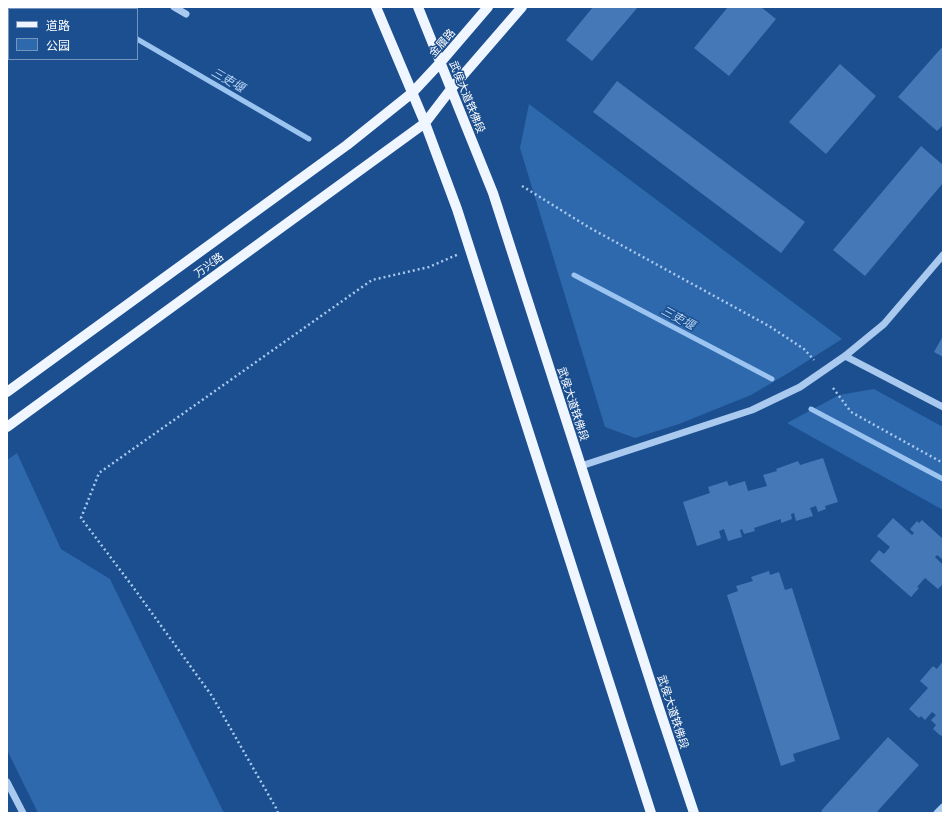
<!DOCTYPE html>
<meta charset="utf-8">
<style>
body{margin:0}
#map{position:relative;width:950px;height:820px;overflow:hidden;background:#1b4f8f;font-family:Barlow,"Noto Sans SC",sans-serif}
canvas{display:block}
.frame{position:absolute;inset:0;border:8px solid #fff;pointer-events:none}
.legend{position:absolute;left:8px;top:8px;width:130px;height:52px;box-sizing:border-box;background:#1b4f8f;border:1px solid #7695bc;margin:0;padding:5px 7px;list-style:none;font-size:12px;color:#fff}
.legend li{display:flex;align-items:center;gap:8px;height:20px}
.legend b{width:20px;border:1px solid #7695bc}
</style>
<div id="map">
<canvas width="950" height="820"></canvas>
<div class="frame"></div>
<ul class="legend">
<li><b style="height:5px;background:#f0f6ff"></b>道路</li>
<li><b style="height:11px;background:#2e69ad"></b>公园</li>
</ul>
</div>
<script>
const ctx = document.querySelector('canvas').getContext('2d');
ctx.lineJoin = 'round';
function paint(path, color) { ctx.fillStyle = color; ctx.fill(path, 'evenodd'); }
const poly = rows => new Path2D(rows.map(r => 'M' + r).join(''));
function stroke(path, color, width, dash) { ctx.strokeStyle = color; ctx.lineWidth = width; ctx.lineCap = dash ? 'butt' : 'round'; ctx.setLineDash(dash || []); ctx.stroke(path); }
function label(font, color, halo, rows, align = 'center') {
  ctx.font = font + ' Barlow,"Noto Sans SC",sans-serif'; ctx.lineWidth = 3; ctx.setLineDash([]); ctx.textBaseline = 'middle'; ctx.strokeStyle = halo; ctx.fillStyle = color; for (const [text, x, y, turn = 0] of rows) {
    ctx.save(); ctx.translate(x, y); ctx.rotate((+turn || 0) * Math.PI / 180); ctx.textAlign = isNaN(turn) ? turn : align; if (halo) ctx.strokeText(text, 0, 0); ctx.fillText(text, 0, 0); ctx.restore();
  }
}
paint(poly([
 [529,104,842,339,790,372,751,395,679,424,635,438,605,427,520,148],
 [874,389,943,427,943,510,787,423,839,395],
 [17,453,61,549,110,579,224,813,38,813,7,750,7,460]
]), '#2e69ad');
stroke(poly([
 [81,7,84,9],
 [137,39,309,139],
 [574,275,772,379],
 [811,409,943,479]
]), '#9cc4f0', 5);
paint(poly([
 [593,7,638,7,592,61,566,40],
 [728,7,761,7,776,19,729,76,694,48],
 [943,46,943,125,937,131,898,97],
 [840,64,876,96,826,154,789,122],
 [617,81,805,222,781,253,593,112],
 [921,146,943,165,943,183,865,276,833,250],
 [943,336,943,357,934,352],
 [823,458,838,502,825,506,826,509,818,512,816,506,810,508,813,516,796,521,794,513,791,514,792,519,781,523,781,519,754,528,755,531,744,534,742,529,740,530,742,537,728,541,724,529,719,531,721,538,697,546,683,502,710,493,708,487,727,481,729,486,745,481,748,491,767,486,763,475,777,471,776,469,798,461,800,465],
 [893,518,912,535,914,533,910,529,917,521,919,523,922,520,943,539,943,557,942,559,937,555,935,557,943,565,943,584,938,589,925,578,917,587,919,588,911,597,870,561,879,550,884,554,890,547,877,536],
 [769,571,770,575,779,572,785,590,792,588,840,739,793,754,795,761,781,766,727,595,738,591,736,586,753,581,751,577],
 [943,661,943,734,941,736,933,729,936,725,931,720,936,715,932,712,925,720,921,716,919,718,909,709,928,688,920,681,933,666,937,669],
 [888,737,919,765,876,813,824,813,821,811]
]), '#4478b7');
stroke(poly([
 [522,186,590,228,769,326,804,349,814,360],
 [833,388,851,412,943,463],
 [278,813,276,808,212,696,133,587,81,518,99,473,372,280,429,267,459,254]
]), '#a9c9ee', 2.5, [2, 3]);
stroke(poly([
 [174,7,186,14],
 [845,356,943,407],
 [581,466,752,410,800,387,845,356,884,324,943,255],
 [7,782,23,813],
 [937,813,943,807]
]), '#a9c9ee', 7);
stroke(poly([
 [376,7,425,123,457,209,651,813],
 [418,7,493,193,658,705,694,813],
 [7,392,347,145,412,93,440,63,488,7],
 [7,427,425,123,451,89,522,7]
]), '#f0f6ff', 10);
label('11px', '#fff', '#1b4f8f', [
 ["金履路",442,43,-49],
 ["武侯大道铁佛段",467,97,68],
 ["万兴路",209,265,-36],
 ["武侯大道铁佛段",573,404,72],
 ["武侯大道铁佛段",673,712,72]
]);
label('italic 12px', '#b5d3f5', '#1b4f8f', [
 ["三吏堰",228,80,30],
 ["三吏堰",678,318,28]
]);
</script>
